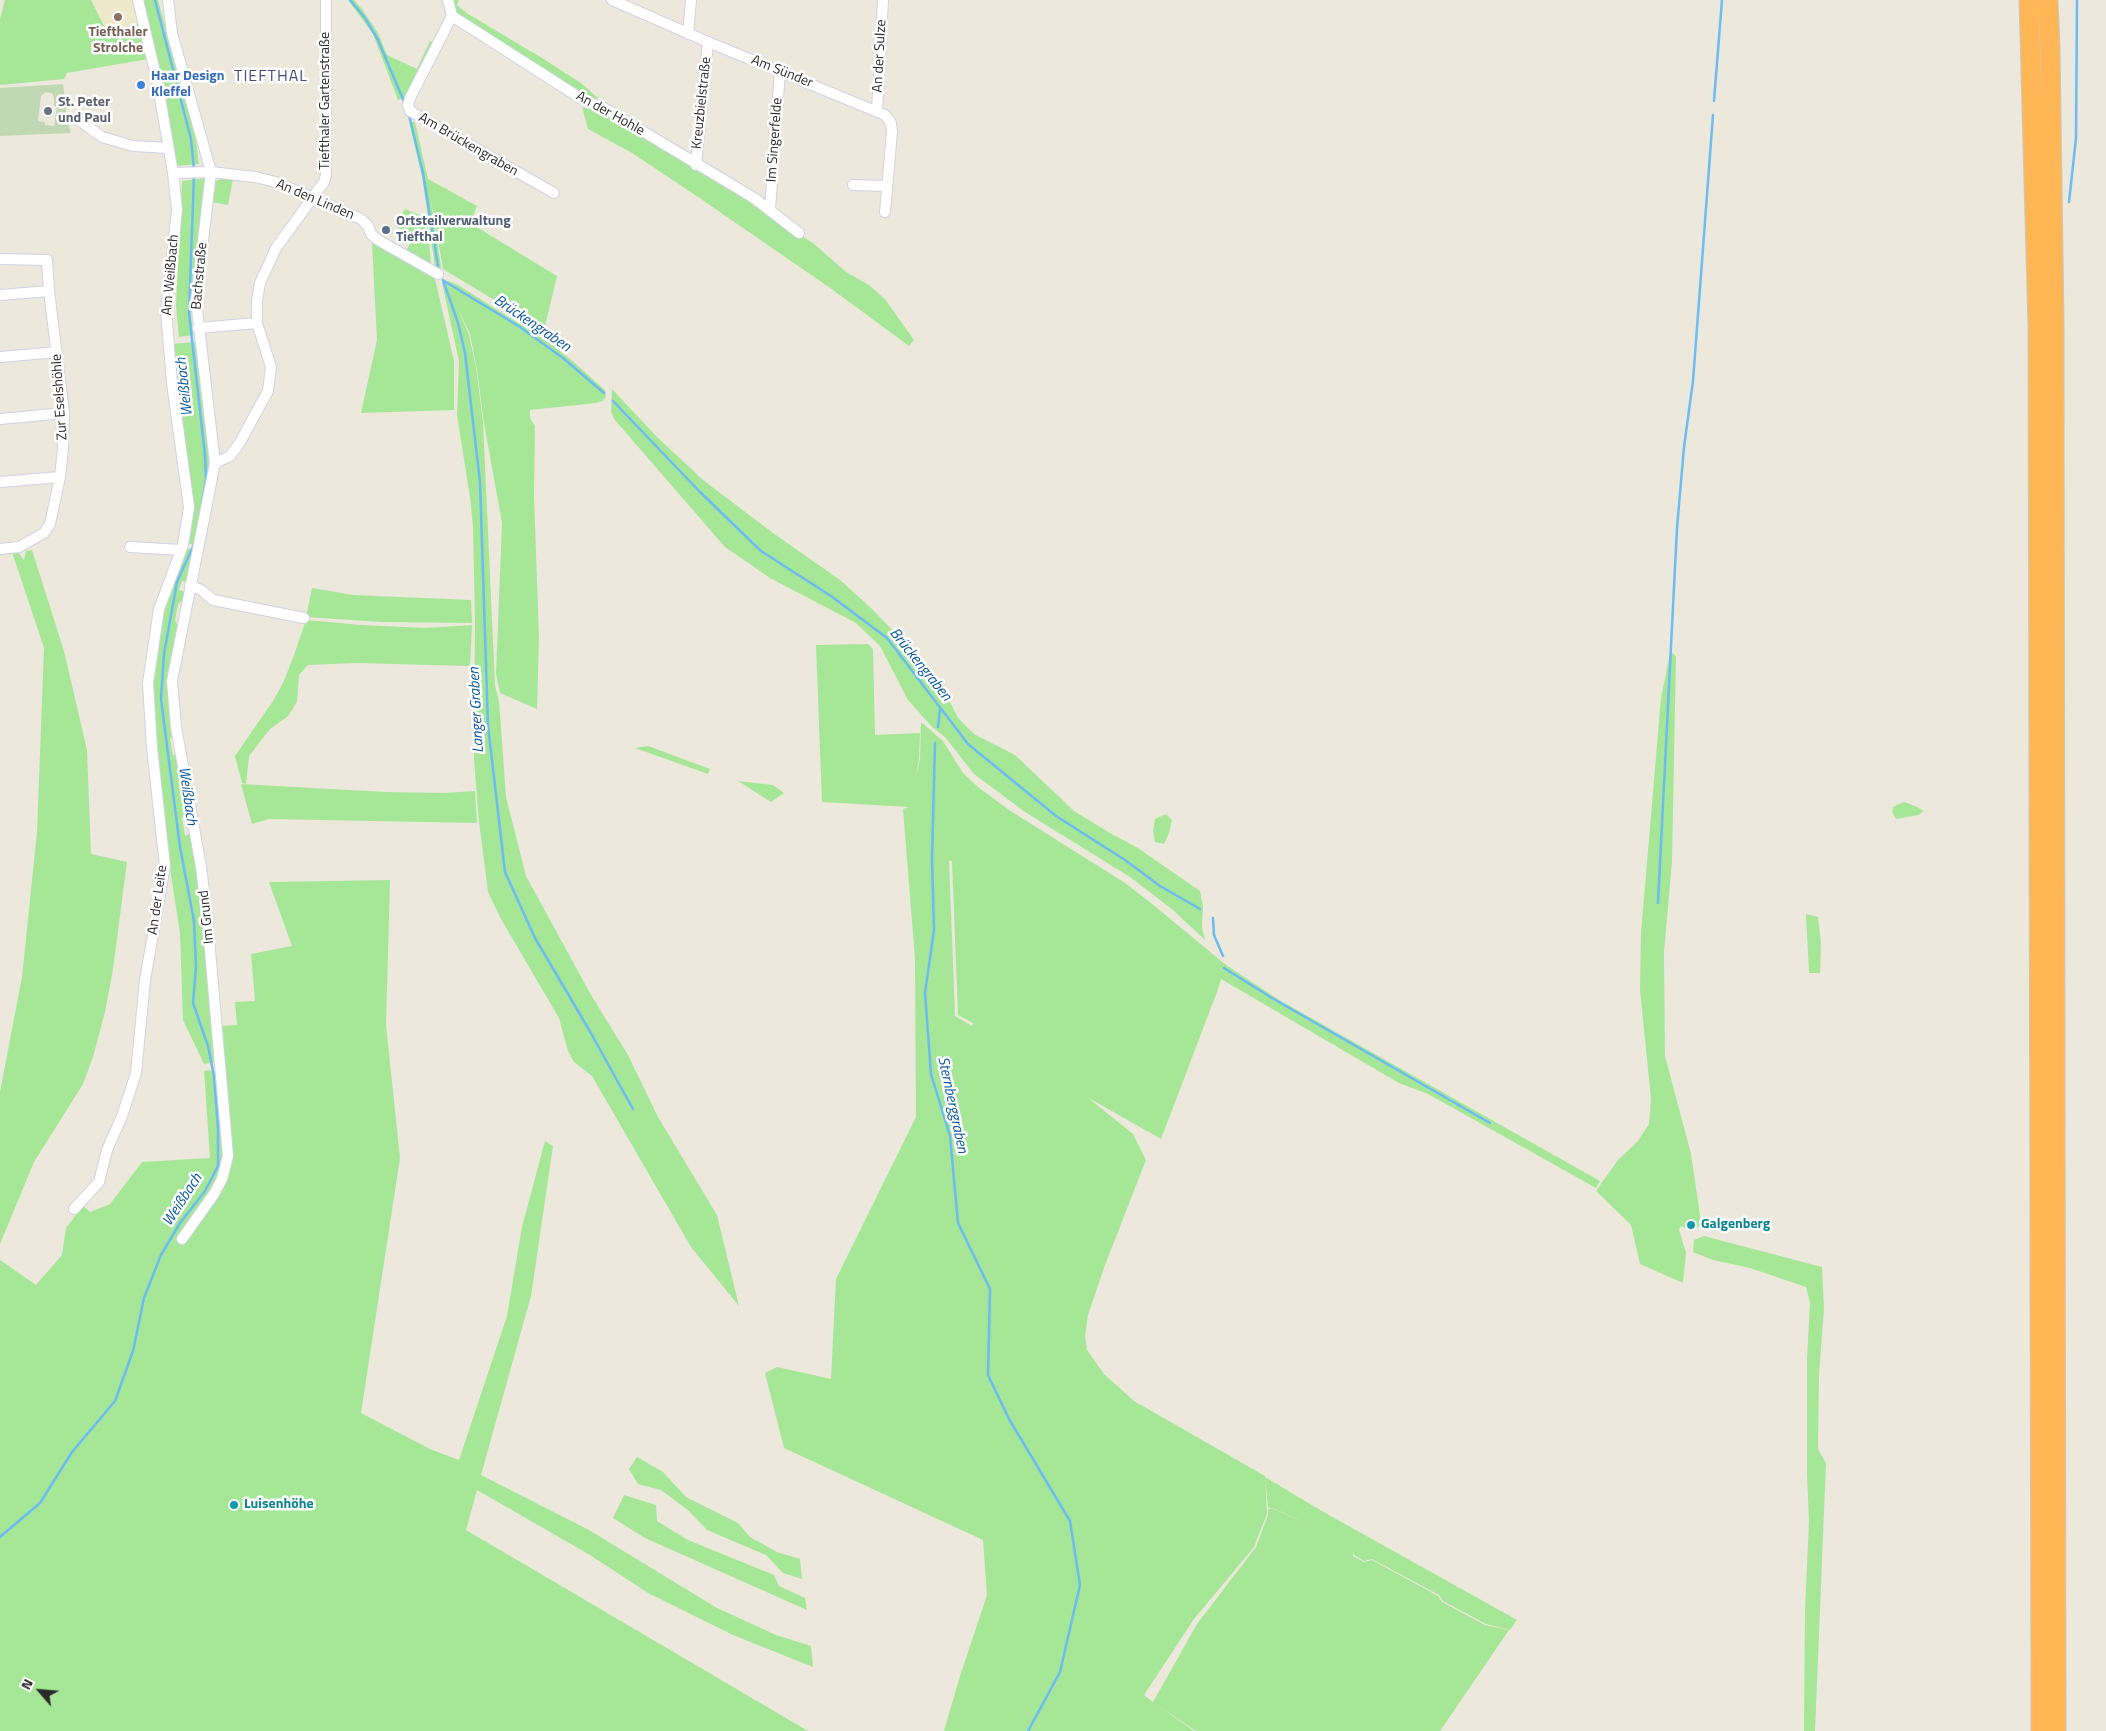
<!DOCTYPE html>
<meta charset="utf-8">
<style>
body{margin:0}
#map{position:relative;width:2106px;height:1731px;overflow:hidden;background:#ede8dc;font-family:"Titillium Web",sans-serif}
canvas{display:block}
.north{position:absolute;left:15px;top:1666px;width:50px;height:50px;-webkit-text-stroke:4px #fff;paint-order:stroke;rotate:297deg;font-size:14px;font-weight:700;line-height:20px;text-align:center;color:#2b2b2b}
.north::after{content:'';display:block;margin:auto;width:18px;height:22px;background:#2b2b2b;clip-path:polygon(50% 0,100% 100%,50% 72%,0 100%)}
</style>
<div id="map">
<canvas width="2106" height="1731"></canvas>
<div class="north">N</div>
</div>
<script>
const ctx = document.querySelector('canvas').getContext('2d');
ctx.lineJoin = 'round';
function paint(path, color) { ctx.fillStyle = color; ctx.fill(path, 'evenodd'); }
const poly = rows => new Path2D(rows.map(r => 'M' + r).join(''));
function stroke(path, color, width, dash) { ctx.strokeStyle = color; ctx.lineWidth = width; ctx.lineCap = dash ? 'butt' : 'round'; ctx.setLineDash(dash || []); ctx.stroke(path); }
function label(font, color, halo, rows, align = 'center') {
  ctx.font = font + ' "Titillium Web",sans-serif'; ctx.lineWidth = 5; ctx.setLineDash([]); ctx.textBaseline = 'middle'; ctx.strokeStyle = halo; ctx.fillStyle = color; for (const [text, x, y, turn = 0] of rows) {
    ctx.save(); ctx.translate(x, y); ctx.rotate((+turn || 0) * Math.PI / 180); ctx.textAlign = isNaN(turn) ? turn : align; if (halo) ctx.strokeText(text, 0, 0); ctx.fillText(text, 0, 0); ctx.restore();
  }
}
paint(poly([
 [92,0,133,0,137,23,111,31,104,26]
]), '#efe9cb');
paint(poly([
 [5,0,91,0,104,26,110,32,139,23,148,59,67,73,64,79,0,85,0,19],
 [141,0,158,0,195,133,199,164,177,166],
 [348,0,354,0,362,9,378,33,387,55,417,69,430,41,434,43,410,95,398,100,373,34],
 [449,0,459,0,457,5,468,14,542,58,581,83,598,98,592,100,453,15],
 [582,107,602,113,735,192,778,223,780,223,813,243,846,272,869,285,885,299,914,340,909,346,833,290,701,199,632,153,588,129],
 [409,122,415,122,428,179,477,206,470,223,557,276,544,330,443,269,429,189,442,273,435,267,422,177],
 [206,178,192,297,191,314,193,335,179,337,176,306,182,181],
 [221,179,233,179,228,205,212,202,215,182],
 [405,209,427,218,431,266,406,251,414,236,395,226],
 [372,243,435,279,454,361,454,410,361,413,377,340],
 [445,281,449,281,458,285,542,338,569,358,605,390,606,397,603,401,596,403,530,410,530,418,535,426,534,496,539,639,537,709,500,693,496,674,502,523,484,423,477,370,470,334,458,309,469,335,476,367,483,422,495,685,499,701,506,797,526,876,591,995,628,1055,658,1117,717,1215,739,1306,691,1247,592,1076,574,1062,568,1051,559,1018,501,919,488,892,479,822,474,759,475,624,473,526,470,497,457,415,459,361,442,283],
 [196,342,209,459,207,497,198,544,189,544,193,502,171,344],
 [612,389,657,437,703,480,773,533,840,580,871,608,899,637,924,668,949,700,958,718,974,734,1015,755,1074,811,1110,833,1138,848,1200,891,1203,907,1202,927,1205,940,1173,910,1130,877,1025,812,974,774,945,737,932,727,908,700,880,646,856,623,770,578,725,547,614,419,611,411],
 [186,549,196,549,188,582,182,581,179,590,186,592,184,599,178,604,175,621,178,626,175,734,170,739,173,755,178,757,188,812,182,818,185,836,192,832,200,879,217,1062,204,1064,183,1020,180,933,165,836,152,685,162,607],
 [32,550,64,651,87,750,91,854,127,862,113,969,105,1012,93,1057,83,1084,34,1162,0,1244,0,1092,22,977,37,832,44,648,12,552,17,551,24,560,26,551],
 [312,588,353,595,471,600,472,623,381,622,306,617],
 [306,620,361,625,426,628,472,625,470,666,356,663,308,665,299,675,297,702,288,716,270,729,249,756,246,784,242,783,235,756,273,701,283,683,293,658],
 [868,644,873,649,875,735,920,733,919,759,915,780,920,759,921,722,943,741,963,773,978,787,1009,810,1125,883,1151,903,1226,965,1222,975,1226,965,1281,1001,1600,1181,1596,1188,1428,1094,1399,1083,1221,979,1217,992,1161,1139,1087,1097,1133,1134,1146,1160,1105,1265,1088,1315,1085,1336,1087,1350,1104,1374,1134,1401,1265,1476,1267,1514,1254,1547,1194,1619,1144,1695,1153,1702,1197,1624,1256,1547,1268,1515,1268,1509,1274,1509,1316,1528,1275,1509,1268,1508,1265,1477,1320,1510,1517,1620,1510,1630,1486,1624,1443,1601,1439,1595,1372,1559,1364,1561,1354,1555,1353,1551,1353,1556,1364,1562,1372,1560,1438,1596,1442,1602,1485,1625,1509,1630,1440,1731,1196,1731,1159,1706,1194,1731,944,1731,960,1676,987,1595,983,1540,784,1448,765,1373,777,1367,831,1379,836,1279,916,1117,915,959,903,809,909,807,822,802,816,645],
 [949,860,952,861,958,1015,973,1023,972,1026,955,1016],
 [1670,653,1673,653,1676,657,1672,861,1664,952,1665,1056,1691,1154,1701,1222,1699,1227,1688,1229,1681,1226,1679,1230,1686,1253,1683,1283,1640,1264,1631,1225,1596,1191,1618,1160,1638,1141,1649,1124,1651,1099,1640,990,1641,933,1661,698],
 [648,746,710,769,708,774,635,748],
 [738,781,773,785,784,793,771,802],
 [241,784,385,792,444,793,475,791,477,823,269,819,252,824],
 [1904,802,1915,806,1924,811,1918,815,1896,819,1892,812,1893,807],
 [1166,814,1172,820,1169,833,1164,844,1155,842,1153,831,1155,819],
 [390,880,386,1025,400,1158,361,1413,432,1450,459,1460,507,1316,522,1227,545,1141,553,1146,531,1296,481,1475,589,1530,717,1608,776,1635,811,1646,813,1667,733,1635,648,1593,590,1555,477,1490,466,1530,808,1731,0,1731,0,1260,36,1285,62,1255,66,1228,83,1206,90,1212,110,1204,142,1162,210,1158,204,1071,210,1070,217,1073,220,1026,237,1025,235,1002,255,1001,251,954,292,946,269,882],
 [1806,914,1818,917,1821,942,1820,973,1809,973],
 [1704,1236,1822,1267,1824,1309,1819,1374,1818,1449,1826,1463,1815,1731,1804,1731,1805,1609,1809,1521,1807,1475,1807,1359,1810,1303,1806,1287,1750,1268,1713,1260,1693,1252,1694,1240],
 [637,1457,663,1472,686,1497,738,1523,750,1537,777,1552,800,1559,802,1579,783,1573,766,1555,707,1530,689,1511,661,1490,638,1484,629,1469],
 [624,1495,656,1505,657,1521,688,1540,774,1575,779,1586,805,1598,807,1610,645,1538,613,1518]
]), '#a6e697');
paint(poly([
 [63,84,67,120,71,133,0,136,0,88],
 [46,92,52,93,54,98,54,106,57,106,54,126,45,125,45,122,38,121,41,96]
]), '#c0d8b3');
stroke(poly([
 [155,0,191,139,194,169],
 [350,0,365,18,378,40,405,104],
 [1714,101,1722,0],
 [409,115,423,173,438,266],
 [194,175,189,313,205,455,206,479,202,503],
 [2069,202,2076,138,2077,0],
 [443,280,458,323,465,353,480,482,488,726,505,872,535,938,588,1028,633,1109],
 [444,281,520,327,563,358,604,393],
 [613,401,700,492,761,551,831,596,887,638,968,744,1056,816,1125,860,1160,886,1200,909],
 [938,727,940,709],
 [935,743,932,859,934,930,925,993,931,1074,950,1136,958,1223,990,1289,988,1375,1009,1419,1070,1521,1080,1585,1060,1672,1028,1731],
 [1658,903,1677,528,1684,447,1693,381,1713,115],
 [1213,918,1214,935,1223,956],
 [1224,968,1272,998,1490,1123],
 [0,1537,40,1503,72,1452,115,1401,133,1351,144,1298,161,1255,180,1223,205,1191,218,1166,218,1129,214,1076,208,1046,193,1003,196,967,194,921,180,847,161,699,164,654,177,582,195,542]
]), '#6cbcf3', 2.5);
const street = poly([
 [168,0,172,33,211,172,196,301,215,463,172,681,176,727,201,867,207,916,228,1156,222,1179,214,1194,182,1239],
 [448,0,452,16,410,98,408,105,410,111,554,193],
 [612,0,708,42,885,115,891,123,892,132,885,212],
 [452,16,585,101,604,108,754,198,799,233],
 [688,34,691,0],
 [877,111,883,0],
 [79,120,102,137,133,146,168,148],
 [696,165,708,42],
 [173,173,211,172,255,177,276,182,361,219,368,226,371,234,378,240,438,274],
 [853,185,886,186],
 [770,209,780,71],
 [0,259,47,260,49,291],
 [0,295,49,291,64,413,63,448,60,477,50,524,44,533,19,547,0,549],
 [198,328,257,323],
 [0,357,57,352],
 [0,419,64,413],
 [215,463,230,456,239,444,268,391,271,367,257,323,257,301,260,283,276,248,324,182,326,175,326,0],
 [0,482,60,477],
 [130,547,181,550],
 [190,585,201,590,213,600,304,618],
 [74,1209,99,1182,107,1150,122,1116,136,1073,145,980,165,866,152,748,148,683,159,609,183,545,189,507,172,383,166,311,177,210,173,173,157,80,138,0]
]);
const highway = poly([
 [2029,0,2038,327,2041,1731],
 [2048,0,2050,47,2054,320,2056,1731]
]);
stroke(street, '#d1d2e4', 12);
stroke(highway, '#c8c8c8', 21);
stroke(street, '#fff', 10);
stroke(highway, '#ffb756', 19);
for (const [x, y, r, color] of [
 [118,17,5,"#8d6e63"],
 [141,85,5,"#3f7fe0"],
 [48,111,5,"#6b7280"],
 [386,230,5,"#5c6f8a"],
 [1691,1225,5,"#0f9aa8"],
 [234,1505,5,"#0f9aa8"]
]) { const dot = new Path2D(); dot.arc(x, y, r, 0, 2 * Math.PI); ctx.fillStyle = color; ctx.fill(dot); stroke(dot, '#fff', 2); }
label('bold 14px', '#785e54', '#fff', [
 ["Tiefthaler",118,33],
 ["Strolche",118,49]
]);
label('14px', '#2b2b2b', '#fff', [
 ["An der Sulze",880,56,-87],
 ["Am Sünder",782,72,22],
 ["Tiefthaler Gartenstraße",326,101,-90],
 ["Kreuzbielstraße",702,103,-84],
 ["An der Hohle",610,114,29],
 ["Im Singerfelde",775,140,-86],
 ["Am Brückengraben",468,145,30],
 ["An den Linden",315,200,23],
 ["Am Weißbach",171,275,-85],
 ["Bachstraße",200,276,-85],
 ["Zur Eselshöhle",60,397,-94],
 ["An der Leite",158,900,-82],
 ["Im Grund",207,917,-96]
]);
label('bold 14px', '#366cbe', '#fff', [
 ["Haar Design",151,77],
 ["Kleffel",151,93]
], 'left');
label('bold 14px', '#5b616d', '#fff', [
 ["St. Peter",58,103],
 ["und Paul",58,119]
], 'left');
label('bold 14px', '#4e5e75', '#fff', [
 ["Ortsteilverwaltung",396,222],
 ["Tiefthal",396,238]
], 'left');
label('bold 14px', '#0d838f', '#fff', [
 ["Galgenberg",1701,1225],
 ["Luisenhöhe",244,1505]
], 'left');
label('italic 15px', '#0857a1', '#fff', [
 ["Brückengraben",532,324,34],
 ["Weißbach",185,387,-96],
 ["Brückengraben",920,665,51],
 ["Langer Graben",477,710,-93],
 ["Weißbach",187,796,82],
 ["Sternberggraben",952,1105,78],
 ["Weißbach",183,1200,-57]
]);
ctx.letterSpacing = '1px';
label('16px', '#494b7d', '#fff', [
 ["TIEFTHAL",271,77]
]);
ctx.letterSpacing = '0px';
</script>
